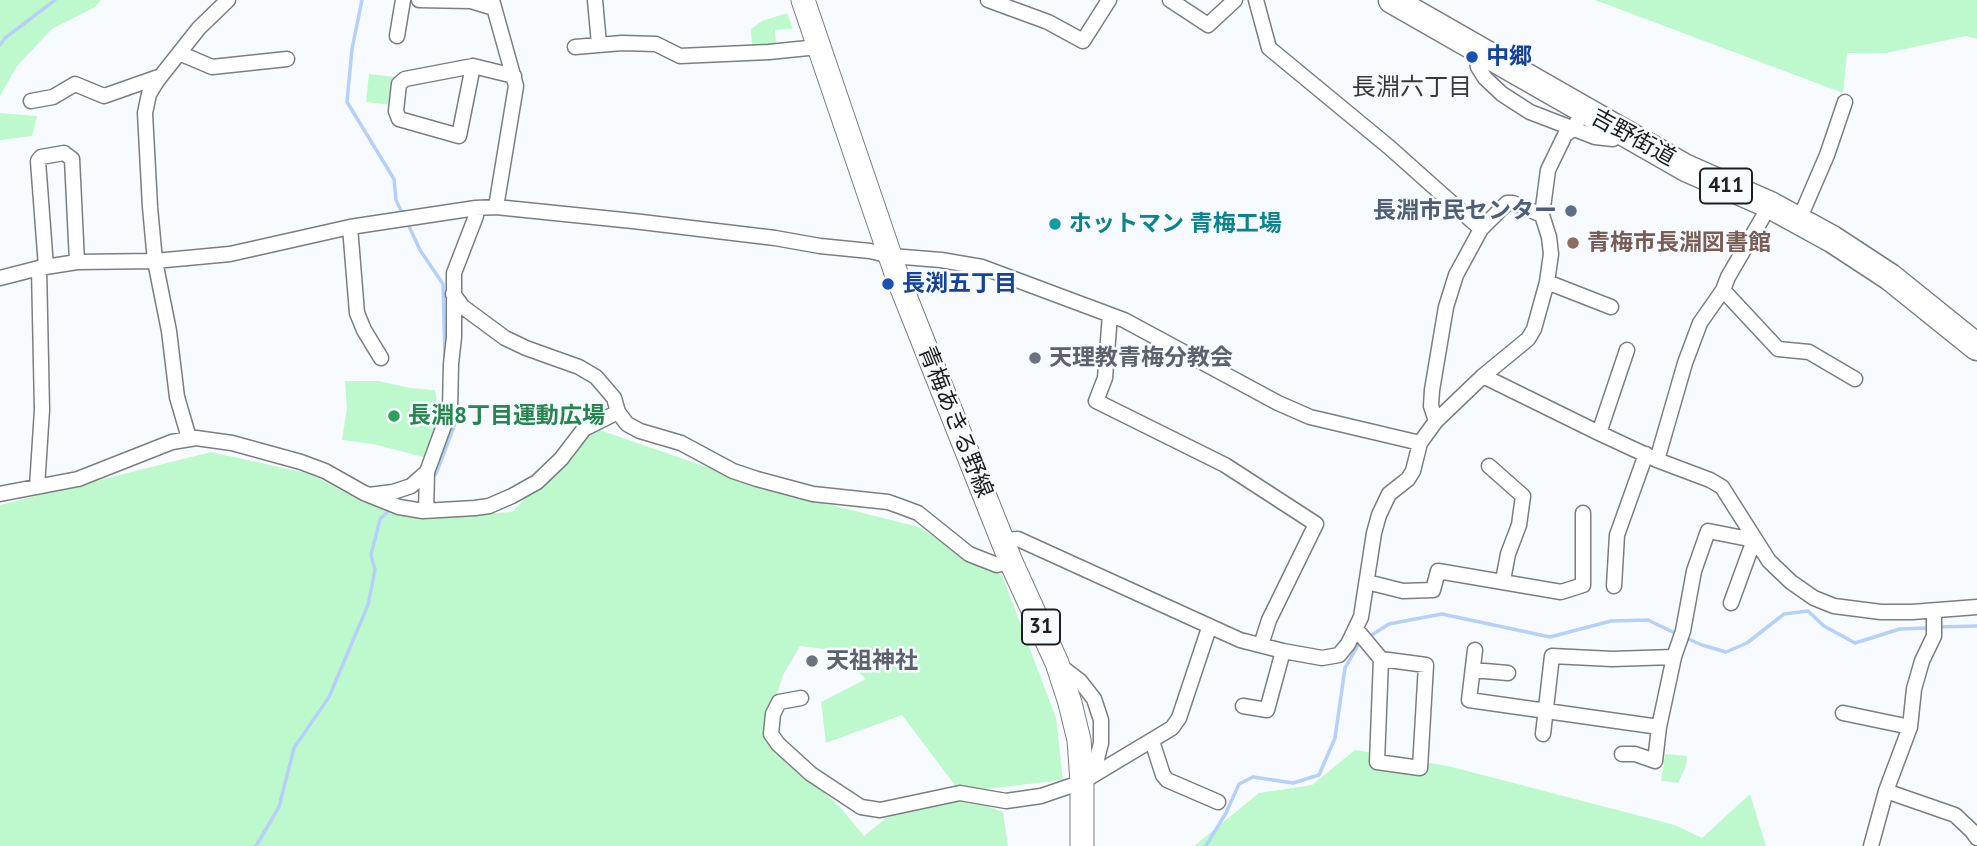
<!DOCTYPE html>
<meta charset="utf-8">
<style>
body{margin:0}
canvas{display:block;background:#f7fbff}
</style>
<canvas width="1977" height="846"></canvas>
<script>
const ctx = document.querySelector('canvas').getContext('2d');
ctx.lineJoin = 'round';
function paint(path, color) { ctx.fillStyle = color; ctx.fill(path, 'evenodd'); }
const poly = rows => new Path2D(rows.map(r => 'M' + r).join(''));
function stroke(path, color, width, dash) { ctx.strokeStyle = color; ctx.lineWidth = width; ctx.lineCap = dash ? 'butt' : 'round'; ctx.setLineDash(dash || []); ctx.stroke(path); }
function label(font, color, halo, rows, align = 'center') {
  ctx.font = font + ' "PT Sans","Noto Sans JP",sans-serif'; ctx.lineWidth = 5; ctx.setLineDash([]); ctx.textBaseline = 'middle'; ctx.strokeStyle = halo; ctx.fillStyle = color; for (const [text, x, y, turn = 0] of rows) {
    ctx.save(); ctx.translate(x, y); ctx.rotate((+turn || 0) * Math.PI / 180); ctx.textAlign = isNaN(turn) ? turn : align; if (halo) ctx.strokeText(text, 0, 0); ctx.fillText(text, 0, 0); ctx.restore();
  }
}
paint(poly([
 [0,0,101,0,95,7,52,29,17,66,0,96],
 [1595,0,1977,0,1977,39,1966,36,1886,53,1847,53,1843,93],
 [787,13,793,29,775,30,776,45,752,46,751,29,762,21],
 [369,74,396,77,392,105,366,102],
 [0,113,37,116,32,136,0,140],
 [345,381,379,381,410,388,435,390,441,423,427,458,373,444,342,440,347,408],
 [594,428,779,492,919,527,970,560,1002,575,1056,718,1063,780,960,792,902,715,826,743,821,702,866,679,833,650,800,646,783,675,766,730,786,758,840,807,864,836,886,818,947,791,1003,812,1008,846,0,846,0,505,211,452,311,474,362,502,424,517,512,512],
 [1355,750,1448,766,1675,825,1702,838,1750,794,1766,846,1194,846,1259,793,1312,785],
 [1665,754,1687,756,1686,766,1678,783,1661,781]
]), '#bef9ce');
stroke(poly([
 [362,0,352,49,347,102,394,179,396,200,403,215],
 [0,45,5,38,55,0],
 [407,222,420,250,443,284,445,358],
 [431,478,436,474,455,424,458,410,456,405],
 [1936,627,1977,626],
 [1367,638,1389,624,1442,614,1550,637,1611,621,1648,620,1679,635],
 [1686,638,1702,645,1726,652,1747,643,1784,614,1808,611,1824,626,1855,643,1900,629,1928,628],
 [256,846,279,807,294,748,329,697,368,605,375,570,371,555,380,519,392,508],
 [1206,846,1226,813,1239,784,1253,777,1293,783,1319,775,1335,738,1345,668,1360,642]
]), '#b5d1f9', 3.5);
const street = poly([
 [419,0,471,1,494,8],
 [492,0,516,86,496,207],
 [595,0,599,44],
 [988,0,1048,22,1083,41,1109,0],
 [1170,0,1208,25,1235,0],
 [1256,0,1269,48,1389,147,1481,229],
 [397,36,403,0],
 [575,47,622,43,656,44,680,56,769,52,818,47],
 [1482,51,1477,60,1478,67,1485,78,1502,94,1530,112,1595,137,1613,139,1621,132],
 [179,53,212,67,287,59],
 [473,66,459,136,399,119,396,111,399,84,405,79,473,66,514,76],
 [31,101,53,97,75,84,104,96,161,76],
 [1799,220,1827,155,1845,102],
 [350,227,357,313,364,330,381,358],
 [46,267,38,161,41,157,64,153,72,159,77,262],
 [0,278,39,268,77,262,155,261,230,254,350,227,476,208,496,207,633,221,775,238,820,246,870,251,891,256,941,260,982,267,1124,320,1278,403,1310,417,1420,443],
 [1547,282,1611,307],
 [1723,290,1778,349,1809,352,1855,379],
 [453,294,463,307,505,338,526,348,579,367,596,377,614,398,618,412,627,424,640,431,681,443,733,471,757,479,813,494,888,502,902,507,918,513,969,554,997,565,1011,562],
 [1110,315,1105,378,1096,401,1225,465,1316,524,1269,620,1261,645],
 [1483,376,1599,433,1657,460,1710,480,1722,487,1769,561,1791,582,1814,598,1834,606,1881,612,1912,612,1977,607],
 [1436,421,1483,376,1528,339,1534,329,1547,282,1551,254,1549,237,1542,215,1548,170,1565,135,1573,129,1584,110],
 [1599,433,1627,350],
 [189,438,177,397,169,331,155,261,150,207,145,113,149,94,157,81,199,28,228,0],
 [1657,460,1685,363,1700,323,1723,290,1728,277,1770,205],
 [1489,466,1523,496,1519,525,1508,554,1503,580],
 [37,487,42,410,39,268],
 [0,494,78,479,172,442,196,438,232,443,301,462,325,471,364,493,399,507,423,511,475,508,489,506,512,496,537,482,561,459,584,429,618,412],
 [369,495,393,492,411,486,427,472],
 [426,511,427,472,450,409,451,364,454,337,454,273,476,216,476,208],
 [1003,540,1018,539,1240,640,1283,651,1322,658,1339,655,1348,644,1361,617,1374,533,1379,515,1389,494,1408,479,1413,471,1420,443,1436,421,1431,406,1432,390,1446,307,1456,275,1481,229,1507,203,1513,203,1542,215],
 [1367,582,1403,591,1433,590,1438,571,1561,592,1583,585,1583,513],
 [1614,586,1617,535,1646,454],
 [1356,629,1381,659,1377,762,1420,768,1426,665,1381,659],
 [1475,650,1469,700,1659,727],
 [1059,665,1080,681,1094,699,1101,720,1101,743,1097,759,1085,778],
 [1473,670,1508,673],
 [801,698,779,702,773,714,771,734,778,744,811,774,861,807,880,810,960,793,1006,801,1041,796,1082,782,1172,728,1179,718,1209,628],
 [1243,706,1267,710,1283,651],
 [1843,713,1910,727],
 [1543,734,1552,656,1612,659,1674,657],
 [1152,741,1163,775,1167,780,1218,802],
 [1622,754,1635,754,1655,761,1659,727,1674,657,1683,631,1694,571,1708,531,1754,540,1731,603],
 [1886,791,1955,815,1972,831,1977,838],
 [1871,846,1886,791,1910,727,1914,689,1922,661,1934,636,1934,611]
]);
const primary = poly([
 [803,0,897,276,1011,562,1057,663,1070,703,1079,740,1082,782,1082,846]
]);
const highway = poly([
 [1392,0,1686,168,1770,205,1832,239,1890,277,1977,347]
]);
stroke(street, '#7b7e81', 17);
stroke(primary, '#7b7e81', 25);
stroke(highway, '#7b7e81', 29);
stroke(street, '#fff', 14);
stroke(primary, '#fff', 23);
stroke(highway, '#fff', 26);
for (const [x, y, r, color] of [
 [1472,57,7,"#1a4fb4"],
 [1571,211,7,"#5c6f8a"],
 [1055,224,7,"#0f9aa8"],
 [1573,243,7,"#8d6e63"],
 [888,284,7,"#1a4fb4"],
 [1035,358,7,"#6b7280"],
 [394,416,7,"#2e9e5b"],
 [812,661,7,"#6b7280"]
]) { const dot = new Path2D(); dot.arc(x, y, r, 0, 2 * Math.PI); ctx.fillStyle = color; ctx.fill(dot); stroke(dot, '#f7fbff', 2.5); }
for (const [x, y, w] of [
 [1726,186,52],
 [1041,627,38]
]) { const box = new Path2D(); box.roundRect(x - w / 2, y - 17.5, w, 35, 5); ctx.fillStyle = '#f7fbff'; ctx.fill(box); stroke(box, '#1d1e20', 2); }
label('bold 21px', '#1d1e20', null, [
 ["411",1726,186],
 ["31",1041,627]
]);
label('bold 23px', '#164399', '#f7fbff', [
 ["中郷",1486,57],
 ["長渕五丁目",902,284]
], 'left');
label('23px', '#1d1e20', '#f7fbff', [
 ["吉野街道",1633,138,29],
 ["青梅あきる野線",955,422,68]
]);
label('bold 23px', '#4e5e75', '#f7fbff', [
 ["長淵市民センター",1557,211]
], 'right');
label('bold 23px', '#0d838f', '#f7fbff', [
 ["ホットマン 青梅工場",1069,224]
], 'left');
label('bold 23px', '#785e54', '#f7fbff', [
 ["青梅市長淵図書館",1587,243]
], 'left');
label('bold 23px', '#5b616d', '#f7fbff', [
 ["天理教青梅分教会",1049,358],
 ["天祖神社",826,661]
], 'left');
label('bold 23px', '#27864d', '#f7fbff', [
 ["長淵8丁目運動広場",408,416]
], 'left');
label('24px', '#36383b', '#f7fbff', [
 ["長淵六丁目",1412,88]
]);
</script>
